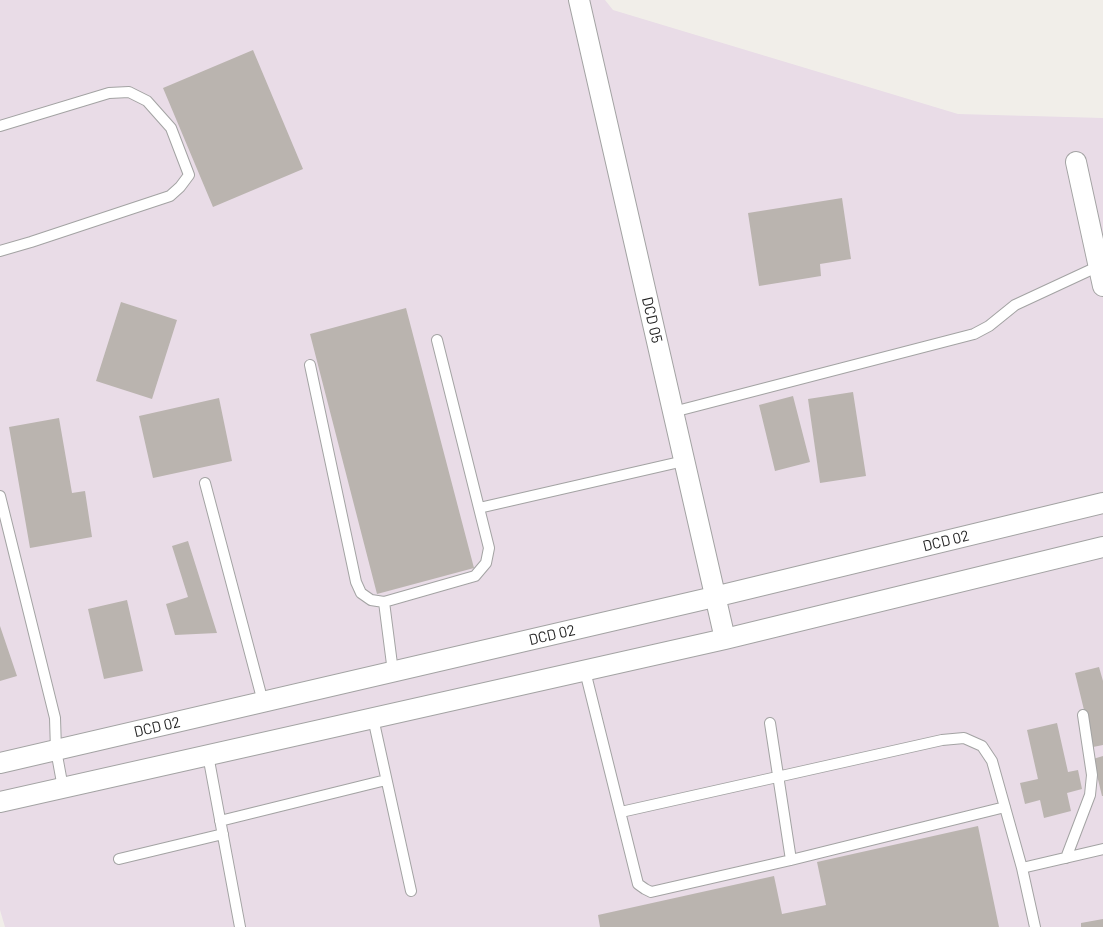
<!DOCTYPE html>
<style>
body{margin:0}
canvas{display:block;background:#f1eee9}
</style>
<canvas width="1103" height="927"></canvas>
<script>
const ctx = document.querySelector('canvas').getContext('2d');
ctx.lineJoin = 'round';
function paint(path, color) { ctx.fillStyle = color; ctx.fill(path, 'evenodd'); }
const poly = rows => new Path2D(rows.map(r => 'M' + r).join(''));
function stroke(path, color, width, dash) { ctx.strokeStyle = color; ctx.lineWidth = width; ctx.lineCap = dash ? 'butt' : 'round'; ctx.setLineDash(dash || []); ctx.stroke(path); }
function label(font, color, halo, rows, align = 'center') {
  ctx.font = font + ' Barlow,sans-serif'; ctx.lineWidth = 4; ctx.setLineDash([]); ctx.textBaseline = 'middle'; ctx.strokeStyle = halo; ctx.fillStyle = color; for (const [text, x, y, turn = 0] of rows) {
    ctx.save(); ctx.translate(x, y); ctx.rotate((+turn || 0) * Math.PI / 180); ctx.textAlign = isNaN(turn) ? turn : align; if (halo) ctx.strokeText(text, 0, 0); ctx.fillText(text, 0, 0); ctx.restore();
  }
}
paint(poly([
 [0,0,605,0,613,10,958,114,1103,118,1103,927,5,927,0,910]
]), '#e9dce7');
paint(poly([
 [253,50,303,169,213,207,163,88],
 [842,198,851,259,820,264,821,276,759,286,748,213],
 [121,302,177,320,152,399,96,381],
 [406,308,474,568,377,594,310,334],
 [853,392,866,476,820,483,808,399],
 [793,396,810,462,775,471,759,405],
 [219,398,232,461,153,478,139,416],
 [59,418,72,493,85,491,92,537,30,548,9,427],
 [188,541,217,633,175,635,166,604,188,597,172,546],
 [127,600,143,671,104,679,88,609],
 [0,626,17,676,0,681],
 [1099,667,1103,681,1103,745,1093,747,1075,673],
 [1057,723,1068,772,1078,770,1082,789,1067,793,1071,811,1044,818,1040,800,1025,804,1020,783,1038,779,1027,730],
 [1103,756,1103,796,1102,796,1093,759],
 [978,826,999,927,600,927,598,915,774,876,782,914,826,905,817,862],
 [1103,919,1103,927,1081,927,1081,923]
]), '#bab4af');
const lane = poly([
 [0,126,109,93,129,92,147,101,171,128,189,175,180,187,170,196,31,242,0,251],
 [310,365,356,582,361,593,371,600,384,602,475,576,486,563,489,548,437,340],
 [673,412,974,334,989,326,1015,305,1099,266],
 [205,483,263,702],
 [0,496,55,718,56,750,63,788],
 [479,508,684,461],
 [384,602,393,672],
 [585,671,638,884,645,889,651,892,791,860,1005,807],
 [373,718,411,891],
 [770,723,791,860],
 [208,755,240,927],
 [621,812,942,740,964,738,982,746,992,761,1022,868,1035,927],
 [220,821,386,780],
 [1066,858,1090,795,1092,775,1083,715],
 [119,859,223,834],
 [1022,868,1103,849]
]);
const street = poly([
 [579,0,725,639],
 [1076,162,1103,286],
 [0,763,714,597,1103,503],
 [0,802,725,639,1103,547]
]);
stroke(lane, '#a3a3a3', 12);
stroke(street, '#a3a3a3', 22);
stroke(lane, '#fff', 10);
stroke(street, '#fff', 20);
label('15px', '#222', '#fff', [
 ["DCD 05",652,320,77],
 ["DCD 02",946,541,-14],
 ["DCD 02",552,635,-13],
 ["DCD 02",157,727,-13]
]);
</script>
